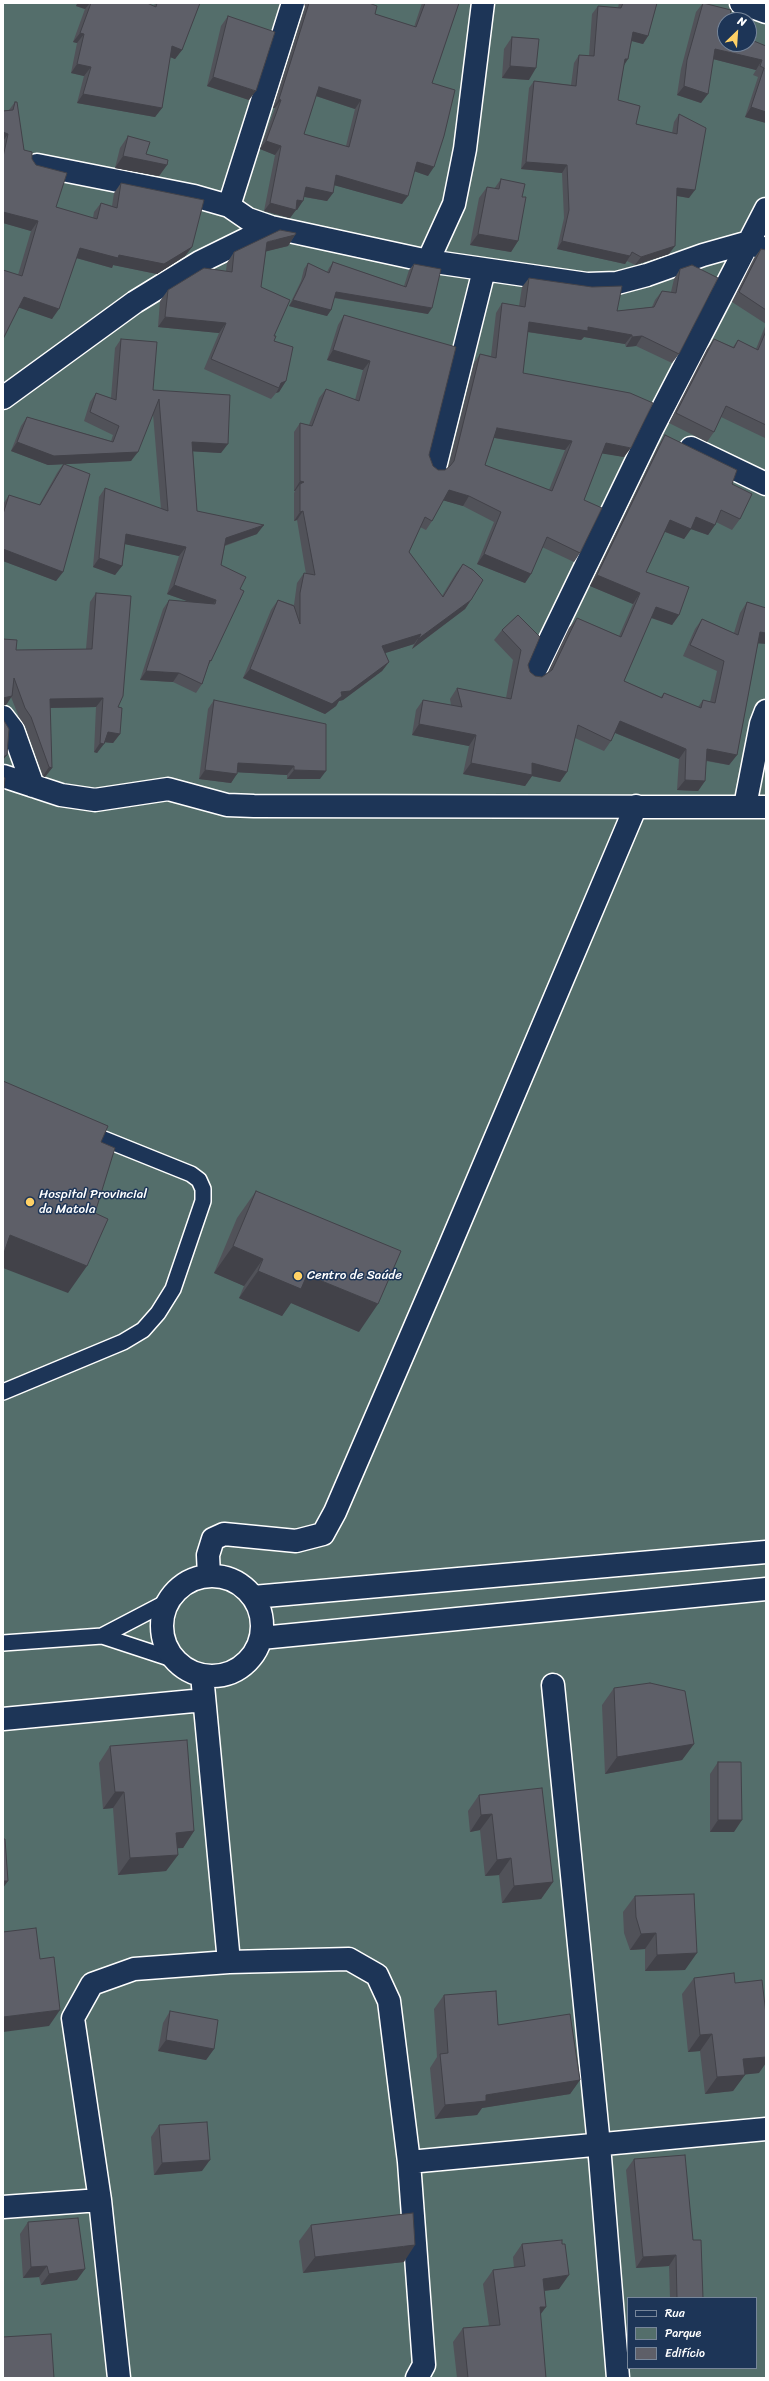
<!DOCTYPE html>
<meta charset="utf-8">
<style>
body{margin:0}
#map{position:relative;width:769px;height:2381px;overflow:hidden;background:#30425c;font-family:Sriracha,sans-serif}
canvas{display:block}
.frame{position:absolute;inset:0;border:4px solid #fff;pointer-events:none}
.legend{position:absolute;left:627px;top:2297px;width:130px;height:72px;box-sizing:border-box;background:#1d3557;border:1px solid #77869a;margin:0;padding:5px 7px;list-style:none;font-size:12px;color:#fff}
.legend li{display:flex;align-items:center;gap:8px;height:20px}
.legend b{width:20px;border:1px solid #77869a}
.north{position:absolute;left:717px;top:12px;width:40px;height:40px;box-sizing:border-box;background:#1d3557;border:1px solid #77869a;border-radius:50%;rotate:25deg;font-size:11px;font-weight:700;line-height:16px;text-align:center;color:#fff}
.north::after{content:'';display:block;margin:auto;width:14px;height:18px;background:#ffd166;clip-path:polygon(50% 0,100% 100%,50% 72%,0 100%)}
</style>
<div id="map">
<canvas width="769" height="2381"></canvas>
<div class="frame"></div>
<ul class="legend">
<li><b style="height:5px;background:#1d3557"></b>Rua</li>
<li><b style="height:11px;background:#546e6b"></b>Parque</li>
<li><b style="height:11px;background:#5e5f68"></b>Edifício</li>
</ul>
<div class="north">N</div>
</div>
<script>
const ctx = document.querySelector('canvas').getContext('2d');
ctx.lineJoin = 'round';
function paint(path, color) { ctx.fillStyle = color; ctx.fill(path, 'evenodd'); }
const poly = rows => new Path2D(rows.map(r => 'M' + r).join(''));
function stroke(path, color, width, dash) { ctx.strokeStyle = color; ctx.lineWidth = width; ctx.lineCap = dash ? 'butt' : 'round'; ctx.setLineDash(dash || []); ctx.stroke(path); }
function label(font, color, halo, rows, align = 'center') {
  ctx.font = font + ' Sriracha,sans-serif'; ctx.lineWidth = 3; ctx.setLineDash([]); ctx.textBaseline = 'middle'; ctx.strokeStyle = halo; ctx.fillStyle = color; for (const [text, x, y, turn = 0] of rows) {
    ctx.save(); ctx.translate(x, y); ctx.rotate((+turn || 0) * Math.PI / 180); ctx.textAlign = isNaN(turn) ? turn : align; if (halo) ctx.strokeText(text, 0, 0); ctx.fillText(text, 0, 0); ctx.restore();
  }
}
paint(poly([
 [3,3,766,3,766,2378,3,2378],
 [725,20,749,20,749,44,725,44],
 [628,2298,756,2298,756,2368,628,2368]
]), '#546e6b');
const lane = poly([
 [3,1392,123,1342,143,1330,158,1313,173,1289,203,1201,203,1189,199,1180,191,1174,84,1131],
 [102,1636,167,1602],
 [3,1643,102,1636,175,1660]
]);
const street = poly([
 [741,3,766,12],
 [37,165,194,196,229,206,248,219,271,227,428,261,587,284,617,283,647,275,703,255,749,242,766,250],
 [229,206,293,3],
 [428,261,454,204,465,149,483,3],
 [3,398,135,302,200,262,271,227],
 [691,448,766,484],
 [435,467,484,270],
 [533,675,652,429,766,209],
 [3,717,13,730,33,786],
 [3,776,61,795,95,800,168,789,227,805,254,806,766,807],
 [745,806,761,724,766,711],
 '162 1626a50 50 0 1 1 100 0a50 50 0 1 1-100 0Z',
 [209,1576,208,1555,213,1539,224,1534,296,1541,323,1534,335,1512,445,1257,636,806],
 [253,1597,766,1552],
 [261,1638,766,1589],
 [553,1685,599,2145,618,2378],
 [3,1719,204,1700],
 [229,1962,349,1959,377,1975,389,2001,409,2162,424,2365,417,2378],
 [409,2162,766,2129],
 [3,2207,100,2200],
 [119,2378,100,2200,73,2018,92,1984,134,1969,229,1962,202,1675]
]);
stroke(lane, '#fff', 18);
stroke(street, '#fff', 25);
stroke(lane, '#1d3557', 15);
stroke(street, '#1d3557', 22);
paint(poly([
 [77,3,147,3,154,6,155,3,200,3,182,50,175,59,170,57,162,108,155,117,77,103,84,76,71,73,77,43,73,42,85,9,76,6],
 [304,3,369,3,375,14,414,27,422,3,459,3,432,83,428,176,414,171,402,204,334,185,333,193,327,201,304,197,297,210,296,209,290,218,264,211,275,155,260,149,275,108,273,108,305,7],
 [316,96,355,109,346,146,304,134],
 [619,3,657,3,648,36,643,44,632,41,624,65,618,100,636,124,672,133,674,122,679,114,689,198,677,196,669,254,635,265,627,261,625,264,557,249,564,218,562,173,521,169,529,88,534,81,571,85,574,63,579,55,589,56,592,14,598,6,618,8],
 [703,3,725,20,725,44,766,46,766,123,745,117,758,77,753,75,756,70,713,59,701,103,677,95,681,69,696,12],
 [228,16,249,100,207,86,221,26],
 [512,37,529,80,502,78,504,49],
 [15,102,24,150,32,159,56,207,93,218,94,212,101,203,112,206,114,193,121,183,192,247,185,256,157,274,113,265,112,268,76,258,52,319,19,307,3,340,3,270,18,275,31,231,3,223,3,111,9,110],
 [128,136,146,154,167,165,159,176,115,168,120,148],
 [501,179,522,197,518,241,511,252,470,245,479,198,487,187,494,189],
 [295,235,288,246,266,251,261,287,274,336,274,341,286,381,279,392,276,393,271,399,204,369,219,333,158,327,160,301,168,290,226,271,227,263,234,252],
 [761,249,766,250,766,324,732,302,754,258],
 [333,262,404,286,409,270,414,264,428,314,334,298,331,310,327,316,289,306,301,281,304,269,308,263,327,272,329,268],
 [680,269,679,354,672,363,636,346,626,347,625,344,584,337,581,340,527,332,523,373,624,457,602,453,584,500,580,553,574,562,542,547,531,574,525,583,477,564,494,522,463,506,443,500,432,521,426,530,420,527,409,552,442,596,456,573,463,564,471,600,465,609,412,649,414,644,385,653,389,662,382,671,343,700,339,701,336,706,325,714,243,678,271,610,278,600,294,605,297,583,304,573,306,574,297,520,294,521,294,493,295,491,294,491,294,432,300,423,309,425,319,398,326,389,355,400,363,370,327,360,338,325,344,315,429,455,433,466,438,470,445,470,448,468,474,363,480,354,491,356,496,313,502,303,519,306,522,287,529,278,617,311,652,307,655,300,662,291,671,292,674,279],
 [494,438,565,450,549,490,485,465],
 [766,324,766,436,765,438,721,417,714,432,707,442,669,423,707,349,714,339,733,347,738,340,756,349],
 [121,339,153,390,221,453,193,451,197,511,257,534,225,546,221,565,240,589,211,661,208,666,202,684,196,693,173,682,140,680,163,609,169,600,190,602,167,594,179,556,125,544,122,566,115,575,93,567,99,497,105,488,161,509,153,414,131,461,65,464,63,572,56,581,3,561,3,504,9,495,39,505,57,473,63,464,48,465,11,451,21,426,27,417,111,441,113,435,84,421,90,402,96,393,111,398,115,348],
 [665,435,732,484,740,519,732,530,716,522,715,525,708,535,691,529,684,539,665,532,646,572,679,615,672,625,651,618,624,681,661,697,664,693,698,707,703,700,710,702,717,671,683,656,695,629,702,619,734,633,740,613,747,602,758,643,737,755,729,765,706,761,705,781,698,791,677,790,679,759,615,733,611,741,604,751,575,738,560,782,532,776,525,786,463,774,469,746,412,735,416,710,423,700,451,705,450,699,457,688,506,698,513,660,494,640,502,630,518,615,528,665,530,672,535,676,542,677,548,672,569,628,577,618,619,636,633,604,590,586,658,446],
 [96,593,118,707,120,734,113,743,104,742,97,753,94,752,96,707,50,708,52,768,45,777,43,776,25,726,19,717,11,697,6,705,16,650,86,649,90,602],
 [214,700,320,779,287,779,287,775,237,772,231,783,199,779,208,709],
 [256,1191,359,1332,291,1303,282,1316,239,1298,244,1286,214,1273,237,1218],
 [614,1688,694,1744,682,1760,605,1774,602,1705],
 [110,1746,194,1831,183,1848,177,1848,178,1855,166,1871,118,1875,113,1808,103,1809,99,1763],
 [718,1762,734,1832,710,1832,710,1774],
 [479,1795,553,1882,541,1899,502,1903,499,1875,485,1876,480,1830,470,1832,468,1811],
 [635,1896,685,1970,645,1971,645,1949,630,1950,624,1933,623,1912],
 [694,1978,735,1983,759,2073,745,2074,733,2091,705,2094,700,2051,688,2052,682,1994],
 [444,1995,498,2025,580,2080,570,2094,482,2108,477,2115,435,2119,430,2068,437,2057,434,2009],
 [170,2011,214,2049,206,2060,158,2051,163,2023],
 [159,2125,202,2171,154,2175,151,2137],
 [634,2159,703,2298,670,2298,669,2266,636,2268,626,2170],
 [28,2222,77,2280,41,2285,39,2277,23,2278,20,2234],
 [311,2225,404,2262,303,2273,299,2241],
 [522,2244,559,2289,544,2291,546,2307,540,2315,546,2378,457,2378,453,2342,463,2328,489,2326,483,2284,493,2270,514,2268,513,2257]
]), '#515259');
paint(poly([
 [78,3,90,3,85,9,76,6],
 [633,32,648,36,643,44,628,40],
 [80,33,84,34,77,43,73,42],
 [172,46,182,50,175,59,165,55],
 [715,49,762,60,756,70,709,58],
 [625,59,628,59,623,67],
 [77,64,91,67,84,76,71,73],
 [510,66,536,68,529,80,502,78],
 [213,77,256,91,249,100,207,86],
 [684,86,708,94,701,103,677,95],
 [319,87,361,100,355,109,313,95],
 [83,94,162,108,155,117,77,103],
 [279,99,281,100,275,108,273,108],
 [751,107,766,112,766,123,745,117],
 [3,132,8,134,3,141],
 [266,141,281,146,275,155,260,149],
 [123,156,167,165,159,176,115,168],
 [417,162,434,167,428,176,411,170],
 [526,162,567,165,562,173,521,169],
 [336,175,408,196,402,204,330,184],
 [306,187,333,193,327,201,300,196],
 [677,188,695,190,689,198,672,195],
 [297,200,303,201,297,210,291,208],
 [270,203,296,210,290,218,264,211],
 [3,212,38,221,31,231,3,223],
 [478,234,518,241,511,252,470,245],
 [295,235,288,246,260,253,267,242],
 [562,241,630,256,625,264,557,249],
 [675,246,669,254,635,265,641,257],
 [192,247,185,256,157,274,113,265,112,268,73,257,80,248,119,255],
 [336,292,432,308,428,314,331,297],
 [24,297,59,309,52,319,17,307],
 [293,300,331,310,327,316,289,306],
 [165,317,226,323,219,333,158,327],
 [529,322,588,327,632,335,625,344,584,337,581,340,522,331],
 [642,336,636,346,626,347,632,337],
 [333,350,370,361,363,370,327,360],
 [286,381,279,392,276,393,279,388,281,383],
 [497,428,572,441,565,450,490,437],
 [17,442,138,452,131,461,48,465,11,451],
 [192,442,228,444,221,453,186,451],
 [606,443,631,448,624,457,599,453],
 [300,481,304,482,300,484,295,491,294,491],
 [449,490,469,496,463,506,442,500],
 [303,511,297,520,294,521,300,512],
 [696,517,715,525,708,535,688,528],
 [670,520,691,529,684,539,663,531],
 [264,525,257,534,220,547,226,538],
 [126,534,186,547,179,556,120,543],
 [3,549,63,572,56,581,3,561],
 [484,554,531,574,525,583,477,564],
 [99,558,122,566,115,575,93,567],
 [597,575,640,593,633,604,590,586],
 [174,585,216,600,210,609,167,594],
 [471,600,465,609,412,649,418,639],
 [656,607,679,615,672,625,649,617],
 [760,632,766,633,766,644,753,643],
 [421,634,414,644,376,656,382,646],
 [389,662,382,671,343,700,339,701,336,706,325,714,243,678,250,669,341,692],
 [146,671,179,673,173,682,140,680],
 [12,696,6,705,3,706,3,698],
 [103,698,96,707,44,708,50,699],
 [620,721,686,749,679,759,613,732],
 [419,724,476,735,469,746,412,735],
 [108,732,120,734,113,743,102,742],
 [100,743,104,744,97,753,94,752],
 [707,749,737,755,729,765,699,759],
 [7,755,3,760,3,757],
 [238,763,294,766,287,775,232,772],
 [471,763,532,763,567,772,560,782,532,776,525,786,463,774],
 [49,767,52,768,45,777,43,776],
 [205,770,237,774,231,783,199,779],
 [294,770,326,771,320,779,287,779],
 [685,780,705,781,698,791,677,790],
 [10,1235,87,1266,68,1293,3,1268,3,1246],
 [233,1246,263,1259,244,1286,214,1273],
 [258,1271,307,1275,378,1304,359,1332,291,1303,282,1316,239,1298],
 [694,1744,682,1760,605,1774,617,1757],
 [115,1792,124,1792,113,1808,103,1809],
 [492,1814,480,1830,470,1832,481,1815],
 [718,1820,742,1820,734,1832,710,1832],
 [194,1831,183,1848,164,1849,176,1833],
 [178,1855,166,1871,118,1875,130,1858],
 [511,1858,499,1875,485,1876,497,1860],
 [3,1881,8,1881,3,1888],
 [553,1882,541,1899,502,1903,514,1886],
 [656,1933,645,1949,630,1950,641,1934],
 [697,1953,685,1970,645,1971,657,1955],
 [60,2010,49,2026,3,2032,3,2017],
 [712,2034,700,2051,688,2052,700,2035],
 [166,2040,214,2049,206,2060,158,2051],
 [766,2057,766,2063,759,2073,732,2076,743,2059],
 [745,2075,733,2091,705,2094,717,2077],
 [580,2080,570,2094,482,2108,477,2115,435,2119,445,2105,486,2095],
 [210,2160,202,2171,154,2175,162,2163],
 [415,2245,404,2262,303,2273,315,2257],
 [676,2255,669,2266,636,2268,643,2257],
 [47,2266,39,2277,23,2278,31,2267],
 [85,2269,77,2280,41,2285,49,2274],
 [569,2275,559,2289,533,2292,543,2279],
 [540,2307,546,2307,536,2320]
]), '#424249');
const building = poly([
 [91,3,147,3,156,7,157,3,200,3,182,50,172,46,162,108,83,94,91,67,77,64,84,34,80,33,91,3],
 [309,3,369,3,377,6,375,14,416,27,425,3,459,3,432,83,455,90,444,136,434,167,417,162,408,196,336,175,333,193,306,187,303,201,297,200,296,210,270,203,281,146,266,141,281,100,279,99,309,3],
 [319,87,361,100,349,147,304,134,319,87],
 [623,3,657,3,648,36,633,32,628,59,625,59,618,100,640,106,636,124,677,134,679,114,706,128,695,190,677,188,675,246,641,257,632,252,630,256,562,241,569,210,567,165,526,162,534,81,576,86,579,55,594,56,598,6,621,8,623,3],
 [703,3,731,10,729,20,725,20,725,44,749,44,749,39,766,46,766,112,751,107,764,68,760,66,762,60,715,49,708,94,684,86,687,60,703,3],
 [228,16,275,32,256,91,213,77,228,16],
 [512,37,539,39,536,68,510,66,512,37],
 [15,102,17,102,24,150,32,152,32,159,36,165,67,173,56,207,97,219,101,203,117,208,121,183,204,200,192,247,164,264,119,255,118,258,80,248,59,309,24,297,3,339,3,270,22,276,38,221,3,212,3,157,8,134,3,132,3,111,13,110,15,102],
 [128,136,150,142,146,154,168,160,167,165,123,156,128,136],
 [501,179,525,184,522,197,526,197,518,241,478,234,487,187,499,189,501,179],
 [280,230,296,233,295,235,267,242,261,287,290,300,274,336,276,336,274,341,293,347,286,381,281,383,279,388,211,359,226,323,165,317,168,290,204,268,232,272,234,252,280,230],
 [761,249,766,250,766,310,739,292,761,249],
 [333,262,406,287,414,264,441,269,432,308,336,292,331,310,293,300,305,276,308,263,329,273,333,262],
 [692,265,718,278,679,354,642,336,632,337,632,335,588,327,588,331,529,322,523,373,630,393,653,403,631,448,606,443,584,500,602,508,580,553,547,537,531,574,484,554,501,512,469,496,449,490,432,521,425,517,409,552,443,597,463,564,473,570,483,580,471,600,418,639,421,634,382,646,389,662,350,691,341,692,342,696,332,704,250,669,278,600,294,606,300,624,300,593,304,573,315,575,303,511,300,512,300,484,304,482,300,481,300,423,312,426,326,389,359,401,370,361,333,350,344,315,456,347,429,455,433,466,438,470,445,470,450,466,454,461,480,354,496,358,502,303,525,307,529,278,592,287,622,286,617,311,654,307,662,291,676,293,680,269,692,265],
 [497,428,572,441,552,491,485,465,497,428],
 [766,331,766,425,726,406,714,432,676,413,714,339,734,348,738,340,758,350,766,331],
 [121,339,157,342,153,390,230,395,228,444,192,442,197,511,264,525,226,538,221,565,246,577,240,589,244,591,211,661,210,660,202,684,179,673,146,671,169,600,215,604,216,600,174,585,186,547,126,534,122,566,99,558,105,488,168,511,159,399,138,452,54,456,17,442,27,417,113,442,119,426,90,412,96,393,116,400,121,339],
 [665,435,737,470,732,484,752,494,740,519,721,510,715,525,696,517,691,529,670,520,646,572,689,587,679,615,656,607,624,681,662,698,664,693,701,708,703,700,715,703,724,661,690,645,702,619,738,635,747,602,766,608,766,633,760,632,737,755,707,749,705,781,685,780,686,749,620,721,611,741,578,725,567,772,532,763,532,775,471,763,476,735,419,724,423,700,462,707,457,688,511,699,521,650,502,630,518,615,540,637,528,665,530,672,535,676,542,677,552,670,577,618,621,637,640,593,597,575,665,435],
 [64,464,90,474,63,572,3,549,3,514,9,495,40,505,64,464],
 [96,593,131,596,123,696,118,707,122,708,120,734,108,732,104,744,100,743,103,698,50,699,52,768,49,767,31,717,25,708,14,678,12,696,3,698,3,639,17,640,16,650,92,649,96,593],
 [214,700,326,724,326,771,294,770,294,766,238,763,237,774,205,770,214,700],
 [3,719,9,729,7,755,3,757,3,719],
 [3,776,5,778,3,797,3,776],
 [3,1081,108,1126,101,1142,115,1148,95,1213,108,1219,87,1266,10,1235,3,1256,3,1081],
 [256,1191,401,1251,378,1304,307,1275,301,1289,258,1271,263,1259,233,1246,256,1191],
 [650,1683,685,1691,694,1744,617,1757,614,1688,650,1683],
 [187,1740,194,1831,176,1833,178,1855,130,1858,124,1792,115,1792,110,1746,187,1740],
 [718,1762,741,1762,742,1820,718,1820,718,1762],
 [542,1788,553,1882,514,1886,511,1858,497,1860,492,1814,481,1815,479,1795,542,1788],
 [3,1839,5,1839,8,1881,3,1881,3,1839],
 [694,1894,697,1953,657,1955,656,1933,641,1934,636,1917,635,1896,694,1894],
 [36,1928,40,1959,54,1957,60,2010,3,2017,3,1932,36,1928],
 [734,1973,735,1983,762,1980,766,2014,766,2057,743,2059,745,2075,717,2077,712,2034,700,2035,694,1978,734,1973],
 [496,1991,498,2025,570,2014,580,2080,486,2095,486,2101,445,2105,440,2054,448,2053,444,1995,496,1991],
 [170,2011,218,2020,214,2049,166,2040,170,2011],
 [207,2122,210,2160,162,2163,159,2125,207,2122],
 [685,2155,693,2240,701,2240,703,2298,677,2298,676,2255,643,2257,634,2159,685,2155],
 [413,2213,415,2245,315,2257,311,2225,413,2213],
 [78,2218,85,2269,49,2274,47,2266,31,2267,28,2222,78,2218],
 [562,2240,562,2244,565,2244,569,2275,543,2279,546,2307,540,2307,546,2378,468,2378,463,2328,500,2325,493,2270,525,2266,522,2244,562,2240],
 [51,2334,54,2378,3,2378,3,2337,51,2334]
]);
paint(building, '#5e5f68');
stroke(building, '#424249', 1);
for (const [x, y, r, color] of [
 [30,1202,5,"#ffd166"],
 [298,1276,5,"#ffd166"]
]) { const dot = new Path2D(); dot.arc(x, y, r, 0, 2 * Math.PI); ctx.fillStyle = color; ctx.fill(dot); stroke(dot, '#1d3557', 1.5); }
label('13px', '#fff', '#1d3557', [
 ["Hospital Provincial",39,1195],
 ["da Matola",39,1210],
 ["Centro de Saúde",307,1276]
], 'left');
</script>
